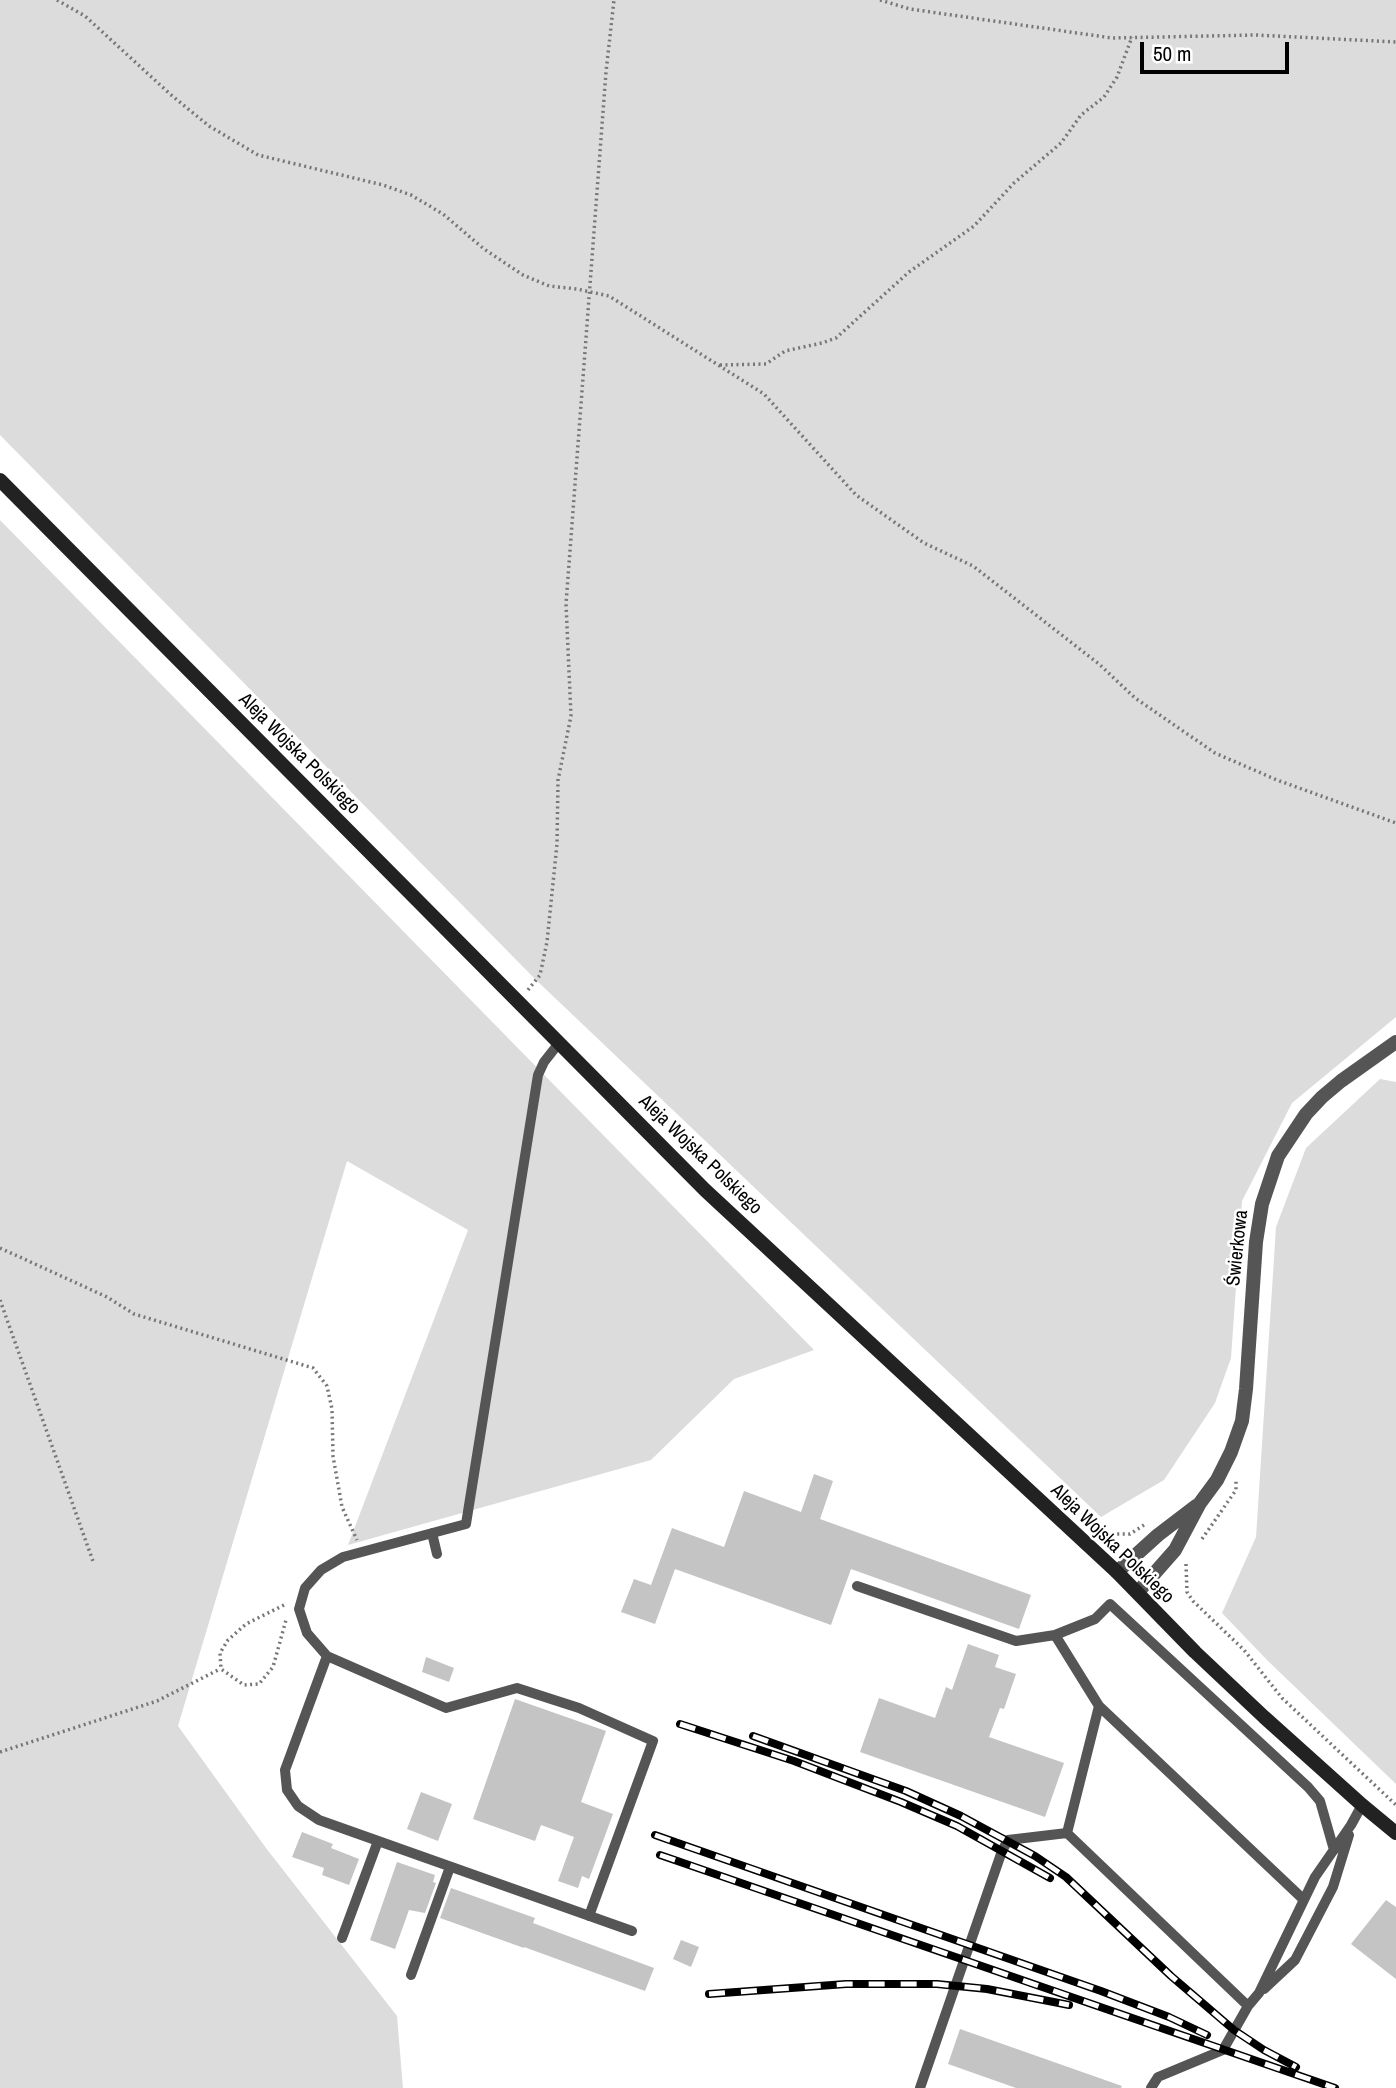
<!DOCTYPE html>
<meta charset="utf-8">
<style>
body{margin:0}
#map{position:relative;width:1396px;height:2088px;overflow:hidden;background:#fff;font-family:"Archivo Narrow",sans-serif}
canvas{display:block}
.scale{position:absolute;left:1140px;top:42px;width:149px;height:32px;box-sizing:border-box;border:4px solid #000;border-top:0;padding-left:9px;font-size:21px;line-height:24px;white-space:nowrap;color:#000;-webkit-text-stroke:5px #fff;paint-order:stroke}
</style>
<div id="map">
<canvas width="1396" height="2088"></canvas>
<div class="scale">50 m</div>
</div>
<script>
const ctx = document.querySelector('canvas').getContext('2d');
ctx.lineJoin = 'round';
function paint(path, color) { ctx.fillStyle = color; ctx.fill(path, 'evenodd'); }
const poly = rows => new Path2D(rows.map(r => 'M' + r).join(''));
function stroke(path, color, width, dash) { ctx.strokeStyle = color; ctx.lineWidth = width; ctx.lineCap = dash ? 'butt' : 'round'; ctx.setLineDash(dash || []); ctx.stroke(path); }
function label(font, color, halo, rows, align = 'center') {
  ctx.font = font + ' "Archivo Narrow",sans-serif'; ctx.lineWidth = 5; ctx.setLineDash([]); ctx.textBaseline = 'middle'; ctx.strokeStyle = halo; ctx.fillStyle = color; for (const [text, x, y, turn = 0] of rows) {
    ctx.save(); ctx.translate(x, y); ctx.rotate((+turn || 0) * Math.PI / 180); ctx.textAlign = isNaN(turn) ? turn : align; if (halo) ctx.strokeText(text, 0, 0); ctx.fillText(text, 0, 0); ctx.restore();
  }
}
paint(poly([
 [0,0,1396,0,1396,1017,1292,1103,1242,1201,1231,1358,1215,1403,1164,1480,1101,1517,535,979,0,435],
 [0,520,814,1350,734,1379,651,1460,348,1545,468,1230,347,1161,178,1726,266,1848,397,2016,403,2088,0,2088],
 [1380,1079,1396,1082,1396,1784,1268,1661,1222,1613,1256,1537,1276,1227,1306,1148]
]), '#dcdcdc');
paint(poly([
 [814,1474,833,1481,820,1519,1031,1595,1019,1629,851,1569,831,1625,675,1569,655,1624,621,1612,634,1579,651,1585,672,1528,724,1547,744,1491,801,1512],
 [968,1644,999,1655,995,1667,1016,1674,1004,1709,1000,1708,989,1737,1064,1763,1045,1817,860,1752,879,1698,935,1718,946,1687,952,1690],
 [426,1657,454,1668,449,1682,422,1672],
 [515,1699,606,1731,581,1802,613,1814,589,1879,582,1876,578,1888,558,1881,574,1837,541,1825,535,1841,473,1819],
 [421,1792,452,1804,438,1841,407,1829],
 [302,1832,333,1844,331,1848,359,1859,349,1885,322,1875,324,1868,292,1857],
 [397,1862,435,1875,433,1882,436,1883,425,1913,409,1910,395,1949,370,1940],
 [451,1888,535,1918,533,1923,654,1968,645,1991,524,1947,524,1948,440,1918],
 [1386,1900,1396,1907,1396,1979,1351,1944],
 [681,1940,699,1947,691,1967,673,1959],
 [960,2029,1122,2086,1121,2088,1016,2088,948,2064]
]), '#c4c4c4');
stroke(poly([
 [57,0,85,16,170,94,209,126,258,155,383,185,411,195,443,214,484,249,523,275,549,286,577,289,609,296,764,394,856,495,924,543,973,566,1099,664,1135,698,1215,753,1277,780,1396,823],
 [880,0,910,9,1112,38,1256,35,1396,42],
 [720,365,766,364,785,351,822,343,836,338,909,272,974,226,1014,183,1061,143,1081,115,1104,97,1117,77,1132,37],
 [528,990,540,975,547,942,557,844,558,780,571,716,566,604,606,72,614,0],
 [0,1248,107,1297,134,1314,313,1368,327,1386,332,1409,333,1456,342,1507,357,1540],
 [0,1300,94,1564],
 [1096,1529,1112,1534,1130,1534,1144,1525],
 [1202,1539,1236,1490,1236,1480],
 [1186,1564,1187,1592,1193,1601,1244,1650,1282,1698,1396,1805],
 [284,1605,246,1624,228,1640,220,1653,221,1669,244,1685,259,1684,273,1667,286,1620],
 [0,1752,157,1701,220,1669]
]), '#777', 3.5, [2, 3.5]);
stroke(poly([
 [559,1043,544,1062,538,1075,466,1524,343,1557,321,1570,305,1588,299,1609,307,1633,327,1656,285,1770,287,1790,298,1806,319,1820,632,1931],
 [432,1533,437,1554],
 [857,1586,1016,1641,1055,1635,1095,1619,1110,1604,1308,1787,1320,1801,1334,1850],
 [327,1656,446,1708,517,1688,579,1708,653,1741,589,1916],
 [1099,1706,1303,1899],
 [1067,1833,1248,2006],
 [342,1938,378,1841],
 [411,1975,450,1867],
 [1264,1989,1295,1960,1333,1887,1349,1835],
 [920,2088,1002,1851,1008,1840,1067,1833,1099,1706,1055,1635],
 [1151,2088,1158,2077,1223,2050,1248,2006,1259,1993,1315,1877,1351,1825,1362,1805]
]), '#555', 10);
stroke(poly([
 [1117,1572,1158,1535,1196,1506],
 [1138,1592,1175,1550,1200,1503,1217,1480,1231,1452,1242,1421,1246,1389,1256,1242,1262,1204,1278,1156,1306,1114,1322,1097,1341,1081,1396,1042]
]), '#555', 14);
stroke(poly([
 [0,480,705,1190,1117,1572,1195,1652,1264,1717,1362,1805,1396,1833]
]), '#222', 14);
const rail = poly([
 [680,1724,794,1761,901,1802,957,1826,1050,1878],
 [753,1736,906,1791,961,1816,1035,1856,1066,1877,1171,1976,1234,2030,1264,2050,1296,2067],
 [655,1835,1101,1991,1169,2017,1207,2035],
 [660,1855,1335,2088],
 [709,1994,846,1984,937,1984,987,1989,1069,2005]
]);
stroke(rail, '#000', 8);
stroke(rail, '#fff', 5, [16]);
label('19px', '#000', '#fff', [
 ["Aleja Wojska Polskiego",299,754,45],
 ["Aleja Wojska Polskiego",700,1155,44],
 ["Świerkowa",1238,1248,-84],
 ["Aleja Wojska Polskiego",1112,1544,44]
]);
</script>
